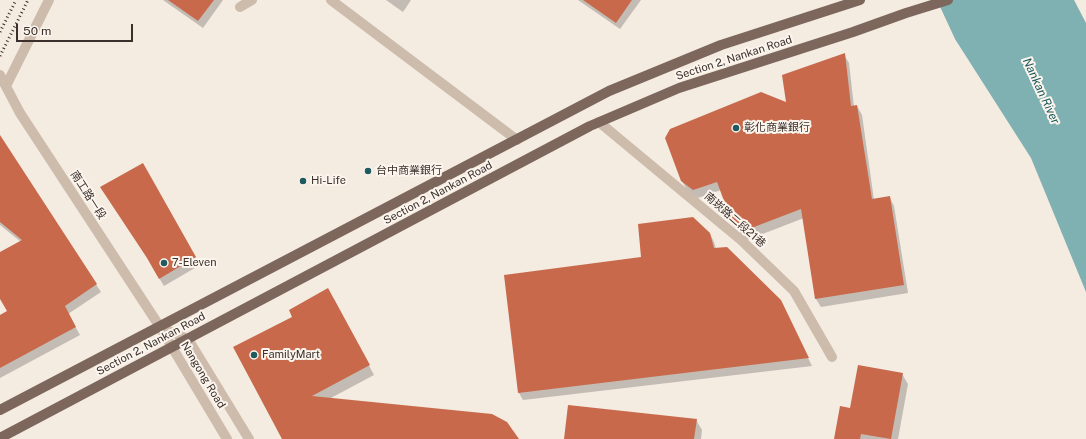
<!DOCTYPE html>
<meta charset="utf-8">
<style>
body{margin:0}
#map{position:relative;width:1086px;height:439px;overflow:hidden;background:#f4ebe1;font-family:"Public Sans",sans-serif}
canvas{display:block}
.scale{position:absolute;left:16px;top:24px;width:117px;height:18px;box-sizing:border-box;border:2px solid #3b302b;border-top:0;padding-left:5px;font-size:12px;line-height:14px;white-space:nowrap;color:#3b302b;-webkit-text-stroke:3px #fbf5ee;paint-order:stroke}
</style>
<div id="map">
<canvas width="1086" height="439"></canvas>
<div class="scale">50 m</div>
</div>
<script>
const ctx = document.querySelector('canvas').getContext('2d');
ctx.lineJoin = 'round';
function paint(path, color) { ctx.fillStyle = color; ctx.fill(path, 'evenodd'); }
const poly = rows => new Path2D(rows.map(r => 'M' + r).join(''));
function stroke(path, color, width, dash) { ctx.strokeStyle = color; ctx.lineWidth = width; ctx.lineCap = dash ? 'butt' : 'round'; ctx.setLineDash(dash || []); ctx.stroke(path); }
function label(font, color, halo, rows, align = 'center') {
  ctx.font = font + ' "Public Sans","Noto Sans TC",sans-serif'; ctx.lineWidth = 4; ctx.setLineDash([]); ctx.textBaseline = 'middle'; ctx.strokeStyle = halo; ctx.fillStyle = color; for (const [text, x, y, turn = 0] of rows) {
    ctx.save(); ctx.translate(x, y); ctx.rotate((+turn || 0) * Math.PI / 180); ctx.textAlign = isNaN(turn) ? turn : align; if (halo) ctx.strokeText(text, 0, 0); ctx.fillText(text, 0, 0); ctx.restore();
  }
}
paint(poly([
 [937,0,1074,0,1086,23,1086,292,1031,158,955,39]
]), '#7fb0b2');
paint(poly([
 [163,0,223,0,203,28],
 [386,0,411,0,403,12],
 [578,0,641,0,620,29],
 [844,55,849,63,854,107,857,106,862,115,874,200,890,198,894,206,908,293,821,307,816,299,804,218,747,240,739,233,734,225,721,190,698,198,687,190,682,181,787,104],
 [6,147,101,292,68,314,80,335,0,378,0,316,8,312,0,297,0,253,21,242,0,225,0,151],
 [142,164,200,265,164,286,152,266],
 [710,234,714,242,716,249,784,309,812,366,523,400,519,393,505,276,643,258],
 [334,299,374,375,329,399,516,439,283,439],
 [902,374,908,384,898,439,835,439,851,409],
 [696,420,702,430,701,439,565,439]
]), '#0003');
paint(poly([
 [168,0,214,0,198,21],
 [583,0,632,0,616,23],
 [845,53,851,106,857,105,872,199,890,196,904,285,815,299,801,209,741,232,733,225,717,182,693,190,681,181,665,138,670,129,761,92,786,102,782,75],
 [0,135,97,284,65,306,76,327,0,368,0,315,7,311,0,299,0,252,22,240,0,222],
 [143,163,196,257,159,279,147,258,100,187],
 [693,217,710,233,714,248,727,247,781,300,809,358,518,393,504,275,641,257,638,224],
 [328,288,370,365,312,396,492,414,507,422,519,439,282,439,233,347,292,317,289,310],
 [858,365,903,373,891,439,861,434,860,439,834,439,840,406,850,408],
 [568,405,697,419,694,439,564,439]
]), '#c8694b');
stroke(poly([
 [331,0,517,140],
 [240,7,252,0],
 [0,75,20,113,160,327,227,439],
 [6,86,49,0],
 [599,122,741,240,794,291,832,357],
 [160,327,188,339,249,439]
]), '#cdbbac', 10);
stroke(poly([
 [0,410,609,91,721,45,860,0],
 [0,438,590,126,679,88,853,32,906,13,948,0]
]), '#7d675c', 10);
stroke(poly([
 [0,32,16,0],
 [0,56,28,0]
]), '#3b302b', 3, [1, 3]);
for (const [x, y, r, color] of [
 [736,128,4,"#1f5a5e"],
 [368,171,4,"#1f5a5e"],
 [303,181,4,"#1f5a5e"],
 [164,263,4,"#1f5a5e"],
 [254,355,4,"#1f5a5e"]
]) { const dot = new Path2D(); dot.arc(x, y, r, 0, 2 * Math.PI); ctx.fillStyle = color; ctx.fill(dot); stroke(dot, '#fbf5ee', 1.5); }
label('11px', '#3b302b', '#fbf5ee', [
 ["Section 2, Nankan Road",734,58,-18],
 ["Section 2, Nankan Road",438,193,-28],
 ["南工路一段",88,195,57],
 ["南崁路二段21巷",735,220,41],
 ["Section 2, Nankan Road",151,344,-28],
 ["Nangong Road",203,375,59]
]);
label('11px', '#3b302b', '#fbf5ee', [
 ["彰化商業銀行",744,128],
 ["台中商業銀行",376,171],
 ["Hi-Life",311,181],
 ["7-Eleven",172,263],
 ["FamilyMart",262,355]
], 'left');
label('italic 12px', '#1f5a5e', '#fbf5ee', [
 ["Nankan River",1041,91,65]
]);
</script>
